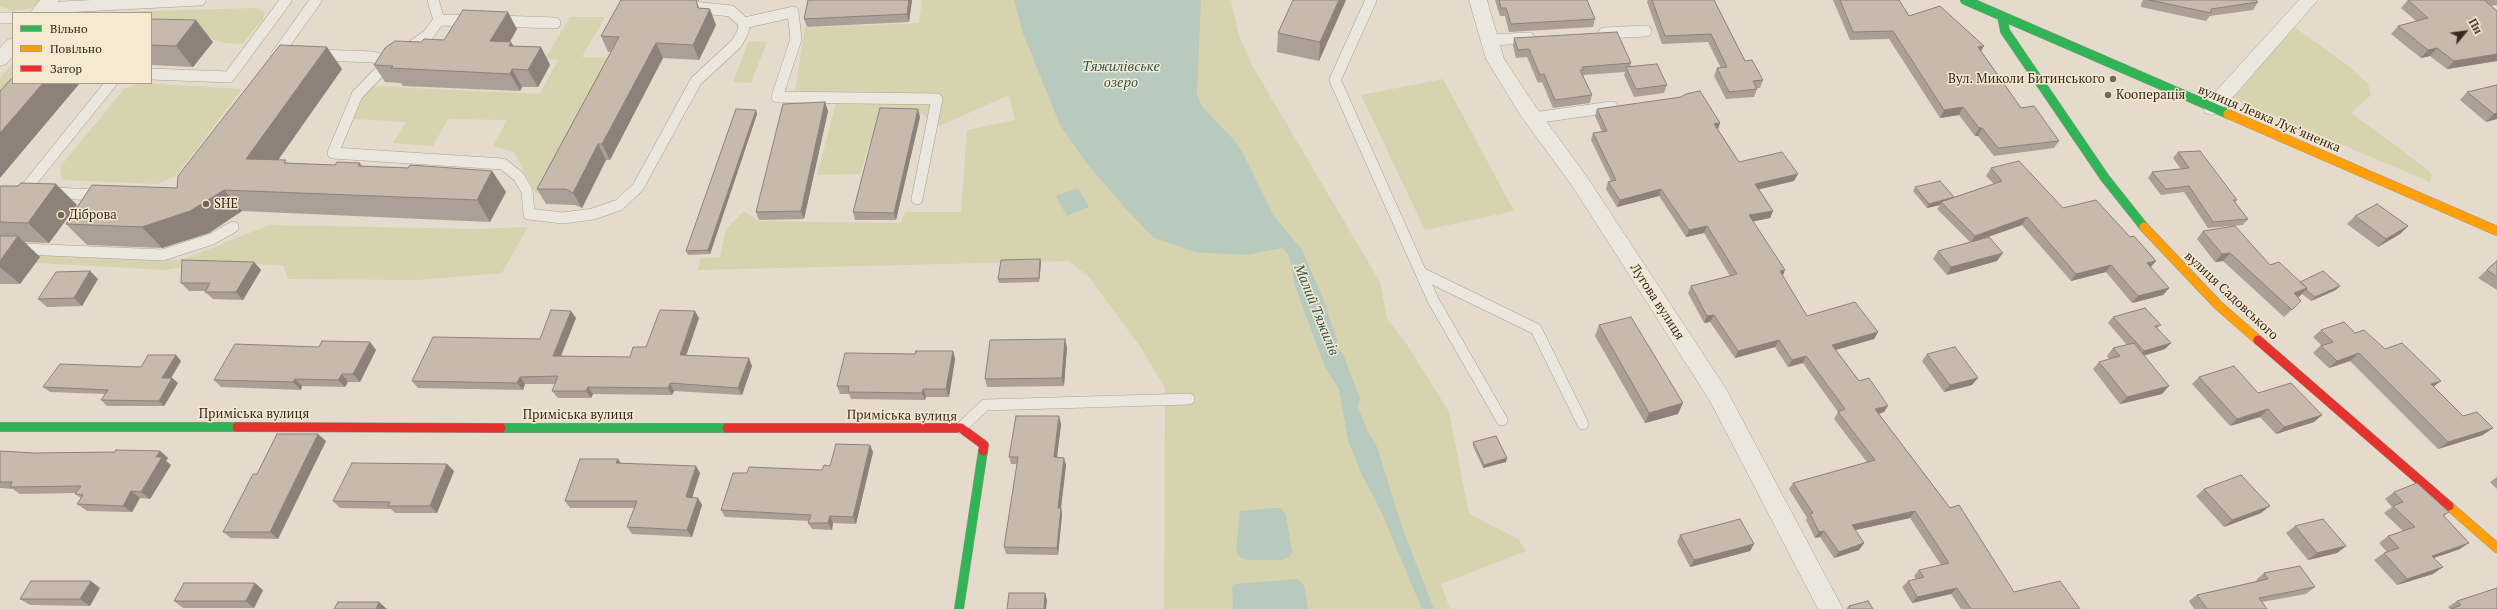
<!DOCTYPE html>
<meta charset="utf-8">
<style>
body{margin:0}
#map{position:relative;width:2497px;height:609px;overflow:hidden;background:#e4dbcc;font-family:"PT Serif",serif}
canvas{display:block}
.legend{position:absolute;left:12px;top:12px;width:140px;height:72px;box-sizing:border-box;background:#f6e9d2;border:1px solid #aa9c8a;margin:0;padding:5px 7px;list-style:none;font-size:12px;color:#38281d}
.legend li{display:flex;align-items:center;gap:8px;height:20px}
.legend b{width:20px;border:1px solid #aa9c8a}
.north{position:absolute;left:2445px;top:12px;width:40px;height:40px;-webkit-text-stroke:3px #f6e9d2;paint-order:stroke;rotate:61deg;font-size:11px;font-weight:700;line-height:16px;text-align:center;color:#38281d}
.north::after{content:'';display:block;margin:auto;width:14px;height:18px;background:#38281d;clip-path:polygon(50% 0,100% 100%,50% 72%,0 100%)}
</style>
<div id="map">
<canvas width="2497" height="609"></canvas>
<ul class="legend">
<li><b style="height:5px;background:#30b455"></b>Вільно</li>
<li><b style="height:5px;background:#ff9f0a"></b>Повільно</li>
<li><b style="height:5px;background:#e5322d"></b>Затор</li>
</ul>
<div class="north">Пн</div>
</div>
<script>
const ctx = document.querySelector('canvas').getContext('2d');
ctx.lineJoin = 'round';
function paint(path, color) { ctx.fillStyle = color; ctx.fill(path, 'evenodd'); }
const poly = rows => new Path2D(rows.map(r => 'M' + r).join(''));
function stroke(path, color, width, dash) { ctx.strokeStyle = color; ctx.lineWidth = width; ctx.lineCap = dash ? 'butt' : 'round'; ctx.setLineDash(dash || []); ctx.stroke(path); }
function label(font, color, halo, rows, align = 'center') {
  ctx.font = font + ' "PT Serif",serif'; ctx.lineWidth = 3; ctx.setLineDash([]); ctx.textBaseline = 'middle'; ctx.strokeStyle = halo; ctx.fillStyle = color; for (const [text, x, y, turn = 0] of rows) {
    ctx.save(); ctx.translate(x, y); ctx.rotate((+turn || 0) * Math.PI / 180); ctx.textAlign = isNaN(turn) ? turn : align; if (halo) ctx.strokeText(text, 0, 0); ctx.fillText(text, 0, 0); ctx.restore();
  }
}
paint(poly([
 [0,0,41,0,33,8,13,11,0,6],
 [922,0,1231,0,1238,33,1253,67,1380,282,1387,319,1408,346,1449,412,1469,514,1518,539,1526,551,1441,584,1450,609,1164,609,1165,388,1141,348,1090,278,1069,261,698,270,701,258,720,257,726,229,744,211,758,221,900,223,906,212,961,212,967,130,1015,120,1009,95,937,127,923,114,879,114,860,174,817,175,838,95,795,92,805,28,919,23],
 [256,8,265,12,263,19,242,44,223,43,211,38,151,37,151,13,76,13],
 [570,17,605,17,582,57,616,58,545,194,535,193,514,152,493,146,507,120,448,119,433,146,393,143,406,122,354,119,361,96,371,86,540,94,558,60,545,59],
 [2293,26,2346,64,2368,84,2371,95,2351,113,2426,168,2432,175,2430,182,2230,97],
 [749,41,767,42,751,83,733,82],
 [13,63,13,83,0,129,0,78],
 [1443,79,1514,211,1425,230,1361,95],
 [140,83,242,89,176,176,157,184,62,180,60,167,124,89],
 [269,225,476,229,528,227,502,273,417,280,288,279,283,265,202,263,166,270,0,261,0,253,182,260]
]), '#d6d3ae');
paint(poly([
 [1014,0,1201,0,1197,93,1202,107,1235,141,1245,157,1273,215,1302,250,1324,301,1337,340,1337,348,1343,354,1360,398,1358,407,1367,430,1377,447,1404,533,1434,609,1422,609,1380,509,1361,473,1348,440,1339,389,1325,367,1294,283,1292,267,1288,254,1282,248,1245,255,1195,252,1154,238,1128,211,1088,165,1060,125,1023,33],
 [1078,188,1089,207,1067,216,1056,196],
 [1274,508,1281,508,1286,515,1292,552,1290,556,1282,560,1247,560,1241,558,1236,551,1240,511],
 [1298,579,1304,585,1308,609,1233,609,1232,586,1235,584]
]), '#b8c9bd');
const lane = poly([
 [1371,0,1335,80,1433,300,1502,420],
 [684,6,731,11,744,23,793,12,796,39,777,97,937,99,917,199],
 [43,8,200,0],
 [0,18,13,18],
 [439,20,471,21],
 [498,21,555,23],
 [1604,33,1646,31],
 [1490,40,1529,38],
 [407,50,428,35,439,20,433,0],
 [319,55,373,57,389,62],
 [276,56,316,0],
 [389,62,357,95,333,153,503,164,519,177,527,191,529,214,563,218,593,214,619,205,638,187,696,81,736,44,743,32,744,23],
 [151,74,229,77,286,0],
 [1533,118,1612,107],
 [26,192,23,192,111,83],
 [51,193,100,195],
 [0,248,163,255,212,239,233,227],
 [1421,273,1536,329,1583,424],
 [961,428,985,405,1189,399]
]);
const street = poly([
 [40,0,59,0,49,13,30,13,40,0],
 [1469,0,1487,0,1504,59,1535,106,1587,177,1726,389,1843,609,1818,609,1710,401,1573,187,1521,116,1486,59,1469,0],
 [2299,0,2318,0,2219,113,2212,115,2205,113,2203,108,2205,103,2299,0],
 [13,38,13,56,6,64,0,66,0,48,7,40,13,38]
]);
const fast = poly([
 [1965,0,2228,114],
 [2002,16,2005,31,2105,178,2144,227],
 [0,427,237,427],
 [501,428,727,428],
 [959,609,983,451]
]);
const slow = poly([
 [2228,114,2497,231],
 [2144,227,2218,305,2258,340],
 [2449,506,2497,548]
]);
const jam = poly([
 [2258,340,2449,506],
 [237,427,501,428],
 [727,428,961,428,984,445,983,451]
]);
stroke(lane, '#a9a096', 12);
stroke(street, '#a9a096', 1);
stroke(fast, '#999085', 10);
stroke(slow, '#999085', 10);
stroke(jam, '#999085', 10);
stroke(lane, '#ece7de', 11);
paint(street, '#ece7de');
stroke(fast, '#30b455', 9);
stroke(slow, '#ff9f0a', 9);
stroke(jam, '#e5322d', 9);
paint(poly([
 [621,0,699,0,699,1,696,0,699,9,716,25,699,60,663,58,610,160,606,160,582,208,575,205,546,204,537,189,611,52,608,52,601,36],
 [808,0,912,0,909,22,807,27,804,19],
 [1346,0,1319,61,1277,52,1278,33],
 [1495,0,1587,0,1595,19,1593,27,1509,32,1505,16,1500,16],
 [1648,0,1714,0,1745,61,1763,80,1760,88,1756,88,1757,89,1754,97,1726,99,1714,76,1717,68,1721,68,1708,42,1662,44,1647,2],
 [1833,0,1899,0,1909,16,1981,51,2021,108,2059,141,2054,148,1994,156,1978,136,1975,136,1959,115,1940,118,1889,39,1850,40],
 [2143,0,2256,0,2258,2,2253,10,2210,16,2206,21,2141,7,2141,4],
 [2408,0,2497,0,2497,5,2491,6,2497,11,2497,61,2447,69,2430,56,2421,58,2391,34,2398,26,2416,21,2401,8],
 [151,19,213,42,193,67,151,65],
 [517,29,510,42,514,46,541,47,550,65,538,87,522,87,520,91,403,86,401,83,385,82,374,65,444,40],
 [1514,38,1631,63,1630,67,1667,85,1664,93,1634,97,1624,75,1625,72,1583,75,1592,95,1590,103,1553,108,1542,82,1538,83,1527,57,1516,58,1513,46],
 [342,69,278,160,288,163,335,165,360,163,362,166,492,171,506,192,490,222,242,211,209,233,162,248,87,245,66,224,177,188],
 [2497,85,2497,119,2486,122,2460,100,2467,92],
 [825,102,828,111,804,219,759,220,756,212],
 [1597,109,1720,123,1718,129,1739,162,1794,181,1759,189,1773,211,1770,218,1753,221,1782,276,1807,316,1878,332,1874,339,1836,350,1859,381,1884,412,1879,414,2014,592,2080,609,1961,609,1951,594,1912,603,1902,587,1908,581,1916,579,1914,576,1919,570,1941,565,1910,518,1855,530,1864,543,1859,550,1834,558,1820,537,1815,538,1806,520,1807,518,1789,489,1793,483,1867,462,1834,419,1838,412,1803,363,1788,367,1775,347,1735,358,1710,322,1704,323,1688,293,1691,286,1730,276,1704,233,1686,237,1659,196,1617,207,1606,189,1608,182,1611,181,1591,140,1593,133,1602,132,1595,116],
 [756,110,757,114,710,254,688,255,686,251],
 [920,117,896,220,855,220,853,212],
 [2178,152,2237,200,2235,202,2248,219,2243,225,2208,228,2184,192,2161,195,2148,178,2152,172,2181,169,2173,158],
 [1991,168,2063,208,2151,268,2169,288,2163,295,2132,303,2106,272,2071,281,2022,225,1979,240,1997,261,1947,275,1933,259,1938,251,1970,242,1937,209,1940,205,1927,208,1913,191,1915,187,1954,197,1994,184,1986,176],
 [0,186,77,205,49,243,24,242,40,257,20,284,0,284],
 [2355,216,2408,226,2400,234,2378,247,2347,224],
 [2203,231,2270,265,2300,282,2336,290,2311,301,2302,294,2300,296,2298,297,2301,301,2284,317,2223,261,2215,262,2197,239],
 [1040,259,1041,263,1039,282,999,283,998,279],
 [2497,260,2497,290,2478,278],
 [254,262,261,270,243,300,213,299,205,292,206,291,189,291,181,283],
 [98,279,82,306,47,307,38,299],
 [2113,317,2161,325,2157,328,2165,349,2144,356,2162,394,2120,404,2093,369,2099,362,2109,359,2107,356,2113,348,2127,345,2108,323],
 [576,318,561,356,630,357,699,318,686,355,752,366,742,395,674,391,672,395,593,394,591,398,558,398,552,391,555,384,525,384,523,390,418,388,412,381,540,339],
 [1599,325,1678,414,1645,423,1595,336],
 [2321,330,2355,333,2385,349,2434,387,2463,416,2483,435,2438,449,2350,361,2329,368,2313,353,2321,345,2313,337],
 [1067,347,1064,386,987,387,985,379],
 [376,350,360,382,348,382,345,387,302,386,301,390,221,387,214,380],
 [953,351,955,359,949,397,926,397,925,400,851,399,849,394,840,394,837,386,915,354],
 [1927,354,1972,385,1944,392,1922,361],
 [176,355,181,361,171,378,172,378,178,383,164,406,107,406,101,400,105,394,50,392,43,387,141,367],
 [2199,377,2258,393,2322,415,2314,422,2276,434,2260,417,2230,426,2192,384],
 [1061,424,1057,457,1066,465,1061,508,1062,515,1058,555,1006,554,1004,547,1017,464,1011,464,1009,457],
 [326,441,278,539,231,538,223,532,257,474],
 [1473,442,1507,458,1506,462,1483,468,1473,446],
 [870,445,873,452,856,524,833,523,832,530,812,529,808,523,809,521,725,517,721,510,747,473,822,470],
 [0,451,34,453,115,452,160,451,168,458,166,461,171,465,150,499,140,498,132,512,87,511,77,504,81,498,75,494,76,493,20,494,13,489,0,488],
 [620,463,700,473,692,498,698,498,702,505,692,537,632,534,627,527,634,508,570,508,565,501],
 [447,464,454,471,437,513,395,513,391,509,340,508,333,501],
 [2497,477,2497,489,2490,482],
 [2204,489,2261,513,2224,527,2196,496],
 [2394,492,2449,512,2444,516,2460,549,2434,558,2433,574,2397,585,2374,560,2384,553,2387,552,2379,543,2388,536,2403,531,2384,513,2392,507,2385,499],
 [2295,526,2346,546,2337,553,2308,560,2286,533],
 [1680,535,1754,544,1750,551,1690,567,1677,542],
 [2264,573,2315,587,2306,594,2262,602,2267,609,2194,609,2189,601,2197,595,2257,581,2256,580],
 [100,588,90,606,30,605,20,599],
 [263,590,254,608,183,608,174,601],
 [2457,601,2497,609,2450,609,2448,607],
 [1849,606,1873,609,1846,609]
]), '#ac9f95');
paint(poly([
 [696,0,702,15,710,9,716,25,699,60,693,45,698,8],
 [909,0,912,0,909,22,907,14],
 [1339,0,1346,0,1319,61,1320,42],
 [508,12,517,29,500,59,490,41],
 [196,20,213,42,193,67,176,46],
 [511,42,521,60,509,46],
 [656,43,663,58,610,160,602,144],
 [1984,46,1980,53,1978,47],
 [327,47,342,69,264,180,246,159],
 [541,47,550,65,538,87,528,70],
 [2437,48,2430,56,2421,58,2428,50],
 [2497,54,2497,61,2447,69,2454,61],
 [512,69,522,87,520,91,510,74],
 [43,83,80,83,0,178,0,133],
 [825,102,828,111,804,219,801,211],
 [1963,107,1959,115,1940,118,1944,110],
 [918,109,920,117,896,220,894,213],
 [756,110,757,114,710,254,708,250],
 [2497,113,2497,119,2486,122,2494,114],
 [1720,123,1717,131,1714,124],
 [1979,128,1982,128,1978,136,1975,136],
 [598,144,606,160,582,208,573,193],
 [492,171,506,192,490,222,477,200],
 [1798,174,1794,181,1752,191,1755,184],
 [56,184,77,205,49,243,28,223],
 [1661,189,1659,196,1617,207,1620,200],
 [224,190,242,211,209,233,162,248,142,227],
 [1954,197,1941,202,1940,205,1927,208,1929,204],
 [1773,211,1770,218,1746,223,1749,215],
 [2027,217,2022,225,1970,243,1975,236],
 [1707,226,1704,233,1686,237,1689,230],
 [2408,226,2400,234,2378,247,2386,239],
 [18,236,40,257,20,284,0,267,0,261],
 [2003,253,1997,261,1947,275,1951,267],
 [2230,253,2223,261,2215,262,2222,254],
 [1040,259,1041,263,1039,282,1039,278],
 [2156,261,2150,268,2147,263],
 [254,262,261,270,243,300,236,292],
 [2111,265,2106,272,2071,281,2076,274],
 [1785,270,1782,278,1780,271],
 [90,271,98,279,82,306,74,298],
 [2340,286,2336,290,2311,301,2315,297],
 [2169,288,2163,295,2132,303,2138,296],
 [2307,288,2300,296,2287,301,2294,293],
 [571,311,576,318,558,363,553,356],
 [695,311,699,318,684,362,680,355],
 [1714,315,1710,322,1704,323,1707,316],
 [1878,332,1874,339,1828,352,1832,345],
 [1065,339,1067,347,1064,386,1062,378],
 [1779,340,1775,347,1735,358,1738,351],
 [370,342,376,350,360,382,353,374],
 [2171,343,2165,349,2138,357,2144,351],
 [953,351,955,359,949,397,946,389],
 [2359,353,2350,361,2329,368,2337,361],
 [176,355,181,361,168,383,162,378],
 [1806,356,1803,363,1788,367,1792,360],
 [749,358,752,366,742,395,738,388],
 [342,374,348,382,345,387,338,380],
 [520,377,525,384,523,390,517,383],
 [172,378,178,383,164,406,159,401],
 [1978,378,1972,385,1944,392,1950,385],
 [295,379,302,386,301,390,293,382],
 [2441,381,2432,388,2431,384],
 [670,383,674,391,672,395,668,388],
 [2169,386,2162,394,2120,404,2127,397],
 [588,387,593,394,591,398,586,391],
 [923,389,926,397,925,400,922,393],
 [1683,403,1678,414,1645,423,1649,413],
 [1888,406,1884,412,1871,416,1875,409],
 [2268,409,2260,417,2230,426,2237,419],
 [2322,415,2314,422,2276,434,2284,427],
 [1059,416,1061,424,1056,465,1054,457],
 [2493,428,2483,435,2438,449,2448,442],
 [318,434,326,441,278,539,270,532],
 [870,445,873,452,856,524,853,517],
 [160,451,168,458,166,461,171,465,150,499,141,492,156,457],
 [1064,458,1066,465,1060,515,1058,508],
 [1507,458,1506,462,1483,468,1484,465],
 [618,459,623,466,616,463],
 [447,464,454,471,437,513,430,506],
 [696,466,700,473,690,504,686,497],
 [131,491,140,498,132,512,123,506],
 [698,498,702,505,692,537,687,530],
 [2270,506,2261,513,2224,527,2232,520],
 [1061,508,1062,515,1058,555,1057,548],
 [1915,511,1910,518,1847,532,1852,525],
 [830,516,833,523,832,530,828,523],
 [1824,531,1820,537,1815,538,1819,532],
 [1864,543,1859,550,1834,558,1839,552],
 [2469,543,2460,549,2422,562,2432,556],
 [1754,544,1750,551,1690,567,1694,560],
 [2346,546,2337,553,2308,560,2317,553],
 [2443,567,2433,574,2397,585,2407,579],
 [91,581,100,588,90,606,80,599],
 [255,583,263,590,254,608,246,601],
 [1957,588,1951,594,1912,603,1917,597],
 [1045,593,1047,600,1046,609,1044,609],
 [379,602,387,609,376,609]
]), '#8c8279');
const building = poly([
 [621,0,696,0,698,8,710,9,693,45,656,43,602,144,598,144,573,193,566,189,537,189,619,37,601,36,621,0],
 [808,0,909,0,907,14,804,19,808,0],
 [1293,0,1339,0,1320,42,1278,33,1293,0],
 [1499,0,1587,0,1595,19,1511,24,1506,8,1501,8,1499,0],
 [1652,0,1714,0,1745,61,1752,60,1763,80,1753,81,1757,89,1729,92,1717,68,1727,67,1711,34,1665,36,1652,0],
 [1840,0,1899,0,1909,16,1940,6,1984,46,1978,47,2021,108,2034,106,2059,141,1998,148,1982,128,1979,128,1963,107,1944,110,1893,31,1853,32,1840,0],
 [2149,0,2256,0,2258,2,2211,9,2211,13,2149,0],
 [2408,0,2484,0,2497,11,2497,54,2454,61,2437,48,2428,50,2398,26,2428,18,2408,0],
 [463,10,508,12,490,41,511,42,509,46,541,47,528,70,512,69,510,74,391,68,393,66,374,65,385,48,395,41,421,42,424,39,444,40,463,10],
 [151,19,196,20,176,46,151,45,151,19],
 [1617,32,1631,63,1582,67,1584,70,1580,70,1592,95,1555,100,1544,74,1540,75,1529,49,1518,50,1514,38,1617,32],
 [280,45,327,47,246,159,286,160,284,163,335,165,337,162,360,163,358,166,408,168,410,165,492,171,477,200,224,190,190,211,142,227,66,224,92,185,177,188,178,176,280,45],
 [1657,64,1667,85,1636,89,1626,67,1657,64],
 [13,77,13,83,43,83,0,133,0,91,13,77],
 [2497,85,2497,113,2494,114,2467,92,2497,85],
 [1700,91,1720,123,1714,124,1739,162,1782,152,1798,174,1755,184,1773,211,1749,215,1785,270,1780,271,1807,316,1855,302,1878,332,1832,345,1859,381,1869,378,1888,406,1875,409,1950,508,1959,505,2014,592,2060,581,2080,609,1971,609,1957,588,1917,597,1908,581,1924,577,1919,570,1949,563,1915,511,1852,525,1864,543,1839,552,1824,531,1819,532,1810,514,1813,513,1793,483,1875,460,1838,412,1845,409,1806,356,1792,360,1779,340,1738,351,1714,315,1707,316,1691,286,1737,274,1707,226,1689,230,1661,189,1620,200,1608,182,1616,180,1593,133,1607,131,1597,109,1681,97,1686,94,1700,91],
 [825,102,801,211,756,212,783,104,825,102],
 [880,108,918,109,894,213,853,212,880,108],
 [736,109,756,110,708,250,686,251,736,109],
 [2200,151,2237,200,2233,200,2248,219,2213,222,2189,186,2166,189,2152,172,2189,168,2178,152,2200,151],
 [2019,161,2063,208,2096,200,2130,237,2134,236,2156,261,2147,263,2169,288,2138,296,2111,265,2076,274,2027,217,1975,236,1941,202,2002,181,1991,168,2019,161],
 [1940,181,1954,197,1929,204,1915,187,1940,181],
 [21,183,56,184,28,223,0,222,0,186,18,186,21,183],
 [2377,204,2408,226,2386,239,2355,216,2377,204],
 [2235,226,2270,265,2279,262,2307,288,2294,293,2301,301,2292,310,2230,253,2222,254,2203,231,2235,226],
 [0,236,18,236,0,261,0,236],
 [1989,237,2003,253,1951,267,1938,251,1989,237],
 [1040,259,1039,278,998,279,1001,260,1040,259],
 [182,260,254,262,236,292,205,292,210,283,181,283,182,260],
 [2497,261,2497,277,2487,270,2497,261],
 [90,271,74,298,38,299,56,272,90,271],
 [2323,271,2340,286,2315,297,2306,290,2307,288,2300,282,2323,271],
 [2145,308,2161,325,2155,326,2171,343,2144,351,2113,317,2145,308],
 [551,310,571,311,553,356,630,357,633,347,646,347,660,310,695,311,680,355,749,358,738,388,670,383,668,388,588,387,586,391,552,391,558,376,520,377,517,383,412,381,433,337,540,339,551,310],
 [1631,317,1683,403,1649,413,1599,325,1631,317],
 [2344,322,2355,333,2364,330,2385,349,2402,343,2441,381,2431,384,2463,416,2477,412,2493,428,2448,442,2359,353,2337,361,2321,346,2333,342,2321,330,2344,322],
 [1065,339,1062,378,985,379,990,340,1065,339],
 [322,341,370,342,353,374,342,374,338,380,295,379,293,382,214,380,235,344,319,347,322,341],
 [2134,343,2169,386,2127,397,2099,362,2120,356,2113,348,2134,343],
 [1955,347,1978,378,1950,385,1927,354,1955,347],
 [916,351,953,351,946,389,923,389,922,393,848,392,849,386,837,386,845,353,915,354,916,351],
 [148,355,176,355,162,378,172,378,159,401,101,400,108,390,43,387,60,364,141,367,148,355],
 [2234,366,2258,393,2291,383,2322,415,2284,427,2268,409,2237,419,2199,377,2234,366],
 [1016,416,1059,416,1054,457,1064,458,1058,508,1061,508,1057,548,1004,547,1018,457,1009,457,1016,416],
 [277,434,318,434,270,532,223,532,253,474,257,474,277,434],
 [1496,436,1507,458,1484,465,1473,442,1496,436],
 [836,444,870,445,853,517,830,516,828,523,808,523,811,515,721,510,733,473,747,473,749,467,822,470,824,465,830,466,836,444],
 [116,450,160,451,156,457,162,457,141,492,131,491,123,506,77,504,83,495,75,494,81,486,10,487,12,482,0,482,0,451,34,453,115,452,116,450],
 [580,459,618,459,616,463,696,466,686,497,698,498,687,530,627,527,637,501,565,501,580,459],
 [352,463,447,464,430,506,388,506,390,502,333,501,352,463],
 [2241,475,2270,506,2232,520,2204,489,2241,475],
 [2417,483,2449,512,2443,515,2469,543,2432,556,2443,567,2407,579,2384,553,2399,548,2388,536,2415,527,2393,506,2403,502,2394,492,2417,483],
 [1740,519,1754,544,1694,560,1680,535,1740,519],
 [2323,519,2346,546,2317,553,2295,526,2323,519],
 [2300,566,2315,587,2259,598,2267,609,2207,609,2197,595,2268,579,2264,573,2300,566],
 [31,581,91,581,80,599,20,599,31,581],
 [184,583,255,583,246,601,174,601,184,583],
 [2497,588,2497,609,2451,609,2461,605,2457,601,2497,588],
 [1009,593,1045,593,1044,609,1007,609,1009,593],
 [1868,601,1873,609,1850,609,1849,606,1868,601],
 [338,602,379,602,376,609,334,609,338,602]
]);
paint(building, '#c8b9ad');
stroke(building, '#8c8279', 1);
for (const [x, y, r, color] of [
 [2113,79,4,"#74675a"],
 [2108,95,4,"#74675a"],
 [206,204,4,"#74675a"],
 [61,215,4,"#74675a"]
]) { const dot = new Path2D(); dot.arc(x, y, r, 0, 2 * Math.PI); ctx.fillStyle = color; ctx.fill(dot); stroke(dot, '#f6e9d2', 1.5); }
label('13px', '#38281d', '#f6e9d2', [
 ["Вул. Миколи Битинського",2105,79,"right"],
 ["Кооперація",2116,95],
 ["SHE",214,204],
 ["Діброва",69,215]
], 'left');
label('13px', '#38281d', '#f6e9d2', [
 ["вулиця Левка Лукʼяненка",2269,119,23],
 ["вулиця Садовського",2231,296,43],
 ["Лугова вулиця",1657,302,57],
 ["Приміська вулиця",254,414],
 ["Приміська вулиця",578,415],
 ["Приміська вулиця",902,416,1]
]);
label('italic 14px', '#2c5852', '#f6e9d2', [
 ["Тяжилівське",1121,67],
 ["озеро",1121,83],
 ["Малий Тяжилів",1316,310,68]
]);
</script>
